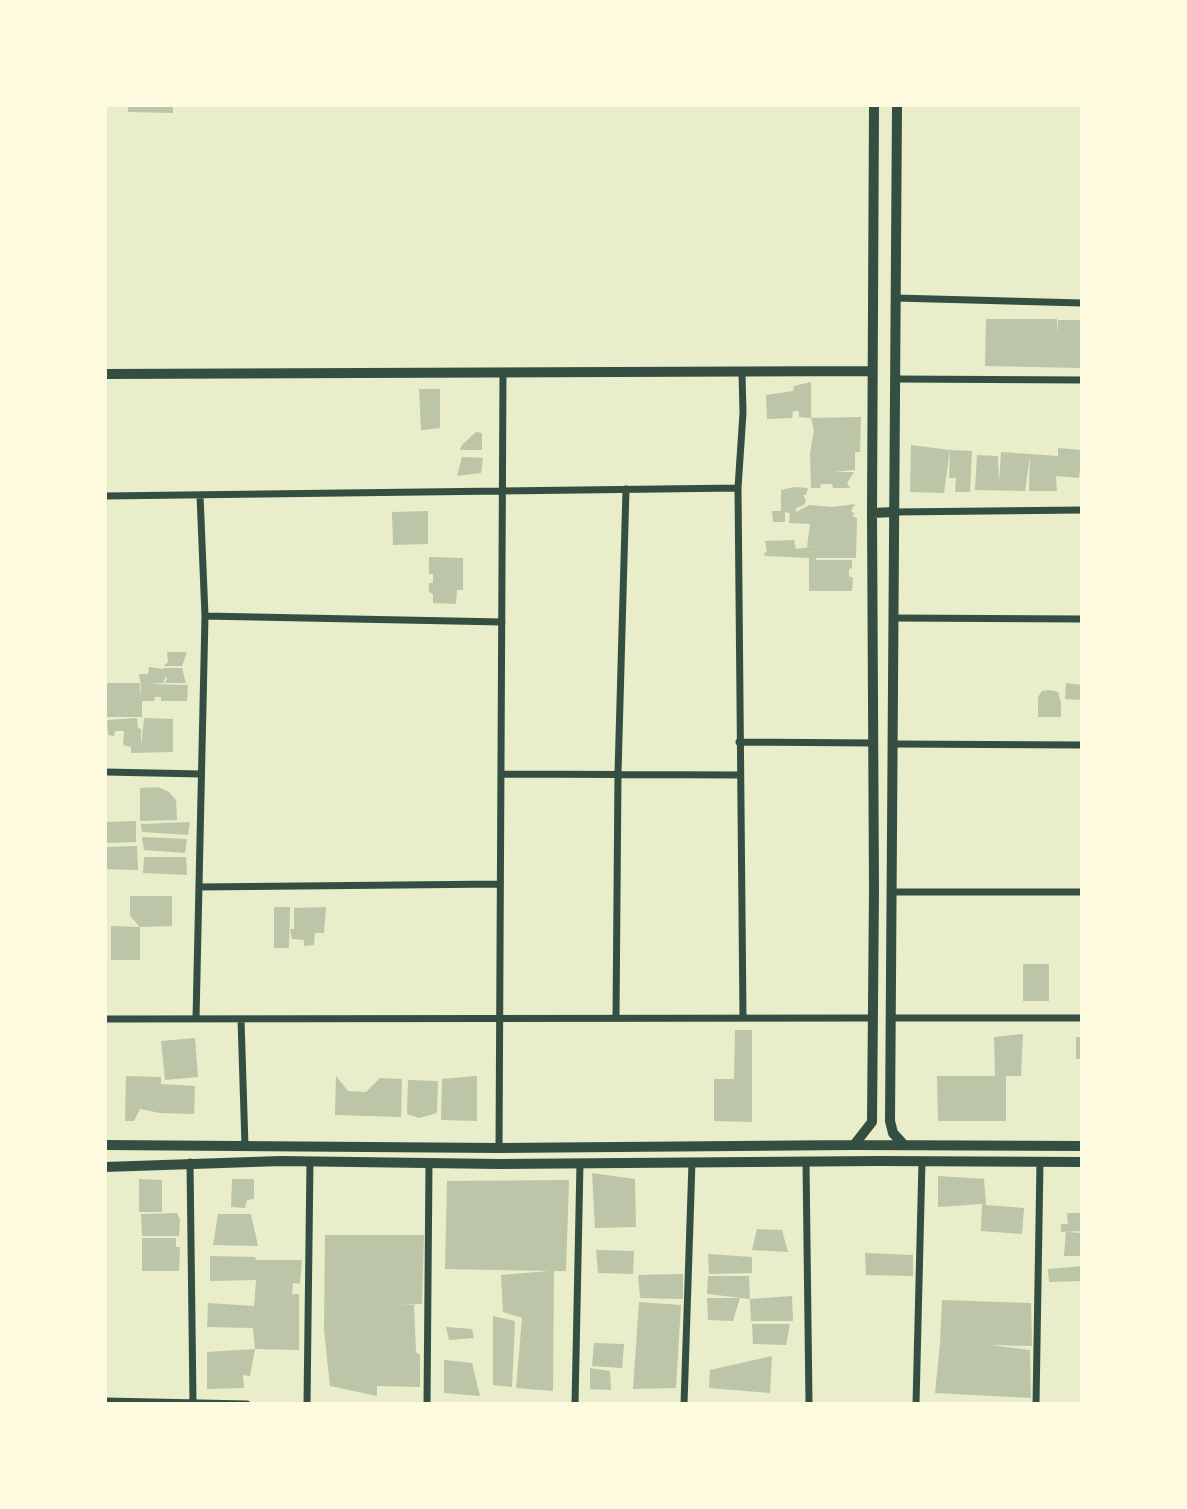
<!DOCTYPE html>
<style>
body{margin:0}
#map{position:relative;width:1187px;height:1509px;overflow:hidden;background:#e9edc9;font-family:Overpass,sans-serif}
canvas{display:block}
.frame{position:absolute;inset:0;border:107px solid #fefae0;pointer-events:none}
</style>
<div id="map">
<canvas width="1187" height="1509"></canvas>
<div class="frame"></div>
</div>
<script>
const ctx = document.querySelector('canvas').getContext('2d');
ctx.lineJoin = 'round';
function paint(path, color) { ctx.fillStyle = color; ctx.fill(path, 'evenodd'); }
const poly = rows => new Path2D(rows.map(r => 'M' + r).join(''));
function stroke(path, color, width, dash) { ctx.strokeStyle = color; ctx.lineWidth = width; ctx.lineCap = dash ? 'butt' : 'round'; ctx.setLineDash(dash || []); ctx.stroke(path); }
paint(poly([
 [128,105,173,105,173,113,128,112],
 [986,319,1057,319,1057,335,1058,320,1082,320,1082,368,985,366],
 [811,382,811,418,799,417,799,411,793,411,792,418,767,419,766,395,793,391,794,386],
 [419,389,440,389,440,428,421,430],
 [861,417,860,452,855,452,855,470,834,472,854,472,847,483,850,488,833,488,832,484,821,484,820,488,811,488,810,453,814,430,811,418],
 [476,432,482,433,482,450,460,450,462,445],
 [911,445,950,450,944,493,910,492],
 [1058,448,1082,450,1079,478,1056,476,1057,491,1029,491,1030,456,1025,491,975,490,977,455,998,456,999,482,1001,452,1058,456],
 [950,450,972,451,970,492,955,492,956,478,949,478],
 [462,457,483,458,481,473,457,476],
 [794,487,808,488,806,495,803,495,806,501,804,505,796,508,796,512,809,505,832,507,855,504,851,511,855,514,852,516,857,518,856,558,816,558,816,560,852,560,852,568,849,569,849,576,853,578,852,591,809,591,809,558,765,556,764,553,767,552,765,541,794,540,796,549,817,546,807,547,810,524,789,523,790,513,785,512,785,522,773,522,772,511,781,511,781,490],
 [428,511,428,544,393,545,392,512],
 [429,557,463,558,463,590,457,590,456,604,433,603,433,594,429,592,429,583,433,583,433,574,429,574],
 [167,652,187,652,182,666,164,666,168,662],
 [149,667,163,669,166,676,163,683,150,684,188,685,187,701,161,701,161,697,155,697,154,701,142,701,142,717,105,717,105,683,140,683,140,698,141,685,139,674,148,674],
 [163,668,182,668,186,683,164,683,167,679],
 [1066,683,1082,685,1082,700,1065,699],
 [1050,690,1058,692,1061,702,1061,717,1038,717,1038,697,1042,691],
 [137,718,138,728,141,729,141,747,144,718,173,719,173,752,131,753,131,747,123,745,124,731,115,731,114,736,108,735,107,720],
 [158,787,169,792,176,800,177,820,140,821,140,788],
 [136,821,136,842,105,843,105,822],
 [190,822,188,835,142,832,141,824],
 [142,837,187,839,185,853,144,850],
 [137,846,138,870,105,869,105,847],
 [144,857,186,857,187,875,143,873],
 [130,896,172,896,172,926,140,927,130,916],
 [274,907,290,907,289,948,274,948],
 [326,907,324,933,315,933,314,945,304,946,304,940,292,939,290,929,294,929,294,908],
 [111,926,140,927,140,960,111,960],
 [1023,964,1049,964,1049,1001,1023,1001],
 [735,1030,752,1030,752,1122,714,1121,714,1079,734,1079],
 [1023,1034,1021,1076,1006,1076,1006,1121,938,1121,937,1076,995,1076,994,1037],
 [1076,1037,1082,1037,1082,1059,1076,1059],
 [195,1038,198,1077,165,1080,161,1041],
 [126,1076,161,1077,161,1084,195,1086,194,1114,160,1113,140,1109,134,1121,125,1121],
 [336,1076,348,1091,366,1092,380,1078,402,1079,401,1117,335,1115],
 [477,1076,477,1121,441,1120,442,1079],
 [408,1080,438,1081,437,1113,419,1118,407,1114],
 [592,1173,635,1179,636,1227,595,1228],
 [938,1176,984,1179,986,1205,1024,1208,1022,1234,981,1231,982,1204,938,1207],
 [139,1179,162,1180,162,1212,139,1212],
 [232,1179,254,1179,254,1199,247,1200,245,1208,231,1207],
 [569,1180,566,1271,554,1271,553,1391,516,1388,522,1318,503,1312,501,1275,549,1271,445,1269,447,1181],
 [177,1213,180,1220,179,1236,142,1236,141,1214],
 [1067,1213,1082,1213,1082,1231,1061,1232,1061,1224,1068,1224],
 [218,1214,251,1214,258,1246,213,1245],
 [757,1229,782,1230,788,1252,752,1250],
 [1066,1232,1082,1233,1082,1256,1064,1256],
 [325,1235,424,1235,422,1304,400,1305,414,1305,416,1352,420,1355,420,1387,377,1386,377,1396,330,1386,324,1330],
 [142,1238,176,1238,176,1247,180,1247,179,1271,142,1271],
 [596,1250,634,1251,633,1274,598,1273],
 [865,1253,913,1255,913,1276,866,1275],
 [708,1254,752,1257,752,1273,709,1274],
 [210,1256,255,1257,256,1260,302,1260,300,1284,293,1283,292,1294,299,1294,299,1350,255,1349,250,1376,243,1375,244,1388,207,1389,207,1352,255,1349,253,1328,207,1327,208,1303,254,1306,256,1280,210,1281],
 [1082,1266,1082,1281,1049,1282,1048,1269],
 [683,1274,683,1299,640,1298,638,1275],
 [708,1276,749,1276,750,1299,792,1296,793,1321,751,1321,750,1299,707,1294],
 [707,1298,740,1298,733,1321,708,1320],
 [942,1300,1031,1303,1032,1346,990,1345,1030,1350,1031,1398,935,1393,940,1344],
 [639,1302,681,1305,676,1388,633,1389],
 [493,1316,515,1321,512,1387,493,1385],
 [752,1324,790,1324,786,1345,753,1344],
 [446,1327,472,1329,474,1338,449,1340],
 [594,1343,624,1344,622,1368,592,1366],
 [772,1356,770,1393,709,1388,710,1370],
 [444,1360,472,1363,480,1396,444,1393],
 [590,1368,610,1371,611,1390,590,1389]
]), '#bcc5a7');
stroke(poly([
 [896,298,1082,303],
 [742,373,743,413,738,488,743,1018],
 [895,379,1082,380],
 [105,496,738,488],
 [894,512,1082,510],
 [205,616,502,622],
 [893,618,1082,619],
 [739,742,874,743],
 [892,744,1082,745],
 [105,772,201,774],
 [501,774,740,775],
 [199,887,500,884],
 [891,892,1082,892],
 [616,1018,618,773,626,489],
 [890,1018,1082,1018],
 [105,1019,873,1018],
 [196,1019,205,616,200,495],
 [241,1019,245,1146],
 [499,1148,503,372],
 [190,1162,193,1403],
 [806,1162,809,1404],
 [105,1401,247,1404],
 [307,1404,310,1161],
 [427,1404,429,1163],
 [575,1404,580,1163],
 [684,1404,692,1162],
 [916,1404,922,1161],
 [1036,1404,1040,1162]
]), '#344e41', 7);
stroke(poly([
 [897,105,890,1121,893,1133,904,1145],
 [105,374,872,371],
 [872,513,894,512],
 [105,1145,499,1148,854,1145,1082,1146],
 [854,1145,872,1122,874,890,872,513,874,105],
 [105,1167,281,1161,499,1164,878,1161,1082,1162]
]), '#344e41', 10);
</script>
